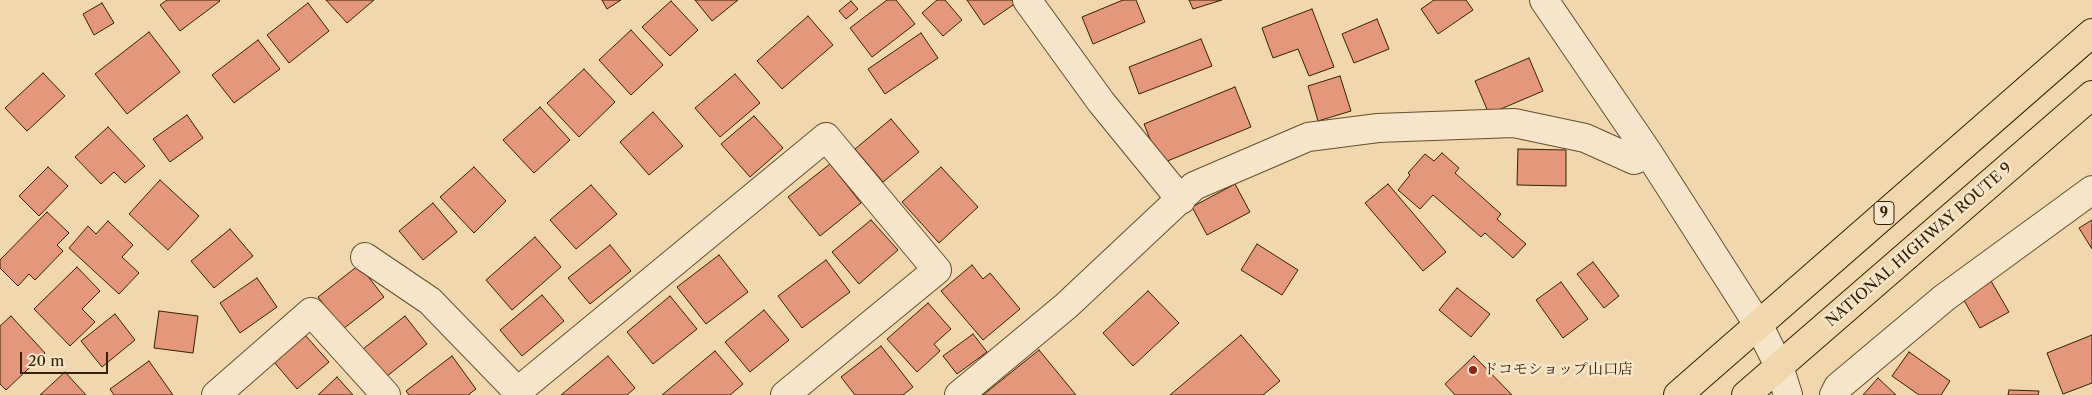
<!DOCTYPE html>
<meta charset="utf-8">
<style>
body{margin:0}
#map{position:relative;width:2092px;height:395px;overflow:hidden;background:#f1d7ae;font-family:"Libre Caslon Text",serif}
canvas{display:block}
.scale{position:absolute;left:20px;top:352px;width:88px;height:22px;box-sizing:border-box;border:2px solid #352000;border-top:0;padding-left:6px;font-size:15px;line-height:18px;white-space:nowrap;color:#352000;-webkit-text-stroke:4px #f6e5ca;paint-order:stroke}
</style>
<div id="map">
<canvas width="2092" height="395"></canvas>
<div class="scale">20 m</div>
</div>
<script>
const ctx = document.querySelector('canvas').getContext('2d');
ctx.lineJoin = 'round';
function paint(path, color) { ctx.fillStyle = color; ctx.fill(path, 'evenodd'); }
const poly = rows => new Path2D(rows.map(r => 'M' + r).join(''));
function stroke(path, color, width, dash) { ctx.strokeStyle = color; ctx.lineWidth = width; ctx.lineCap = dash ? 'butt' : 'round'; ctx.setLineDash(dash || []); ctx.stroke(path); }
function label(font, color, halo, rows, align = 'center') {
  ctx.font = font + ' "Libre Caslon Text","Noto Serif JP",serif'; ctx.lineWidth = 5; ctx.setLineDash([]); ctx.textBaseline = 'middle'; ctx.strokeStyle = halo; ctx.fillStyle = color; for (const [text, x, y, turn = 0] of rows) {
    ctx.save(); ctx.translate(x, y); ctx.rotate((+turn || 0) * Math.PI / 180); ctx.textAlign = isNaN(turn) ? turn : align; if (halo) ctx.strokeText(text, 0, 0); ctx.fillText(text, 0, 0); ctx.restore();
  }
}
const building = poly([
 [167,0,219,0,220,1,180,31,160,5,167,0],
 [326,0,374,0,347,23,326,0],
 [602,0,621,0,607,9,602,0],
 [695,0,738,0,712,21,695,0],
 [887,0,896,0,915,24,872,57,850,28,887,0],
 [937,0,945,0,962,20,943,36,922,13,937,0],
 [967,0,1013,0,1016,3,984,25,967,0],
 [1123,0,1136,0,1145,22,1093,44,1082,17,1123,0],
 [1189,0,1222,0,1193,9,1189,0],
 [1434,0,1466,0,1473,10,1438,34,1421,9,1434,0],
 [671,1,698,30,670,56,642,27,671,1],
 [851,1,858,9,846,19,839,11,851,1],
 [102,3,114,23,94,35,83,14,102,3],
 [308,3,329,31,289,63,267,35,308,3],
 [1312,9,1334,67,1309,76,1298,49,1273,58,1262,28,1312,9],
 [808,16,833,45,782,89,757,61,808,16],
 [1377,19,1389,49,1354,63,1342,34,1377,19],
 [631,30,663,65,631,95,599,60,631,30],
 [149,32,180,72,127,114,95,74,149,32],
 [921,33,938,58,885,94,868,69,921,33],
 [1201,39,1212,66,1139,94,1129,67,1201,39],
 [258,40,280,69,234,103,212,75,258,40],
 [1529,58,1543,91,1489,114,1475,81,1529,58],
 [584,69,615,102,579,137,547,103,584,69],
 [43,73,65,96,27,131,5,108,43,73],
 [735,74,760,103,720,137,695,108,735,74],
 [1340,76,1351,111,1318,121,1308,86,1340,76],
 [1235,87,1251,127,1160,164,1144,124,1235,87],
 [540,107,570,140,534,173,503,140,540,107],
 [653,112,683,146,649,175,620,142,653,112],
 [187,115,203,138,170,162,153,139,187,115],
 [754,116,783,148,750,177,721,144,754,116],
 [891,119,919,152,883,182,855,149,891,119],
 [108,127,145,166,125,183,114,172,101,184,75,157,108,127],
 [1518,149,1566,150,1566,186,1517,185,1518,149],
 [1442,153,1459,168,1455,173,1501,214,1497,219,1526,244,1513,258,1485,233,1481,237,1433,195,1420,209,1398,190,1410,175,1408,173,1425,154,1434,161,1442,153],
 [830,164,861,203,820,236,788,197,830,164],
 [48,167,68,186,39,216,19,196,48,167],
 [474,167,506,201,474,233,440,197,474,167],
 [941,167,978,207,939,243,902,202,941,167],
 [160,180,199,216,168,250,129,214,160,180],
 [1235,184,1250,212,1207,235,1192,207,1235,184],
 [1388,184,1446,252,1423,271,1365,203,1388,184],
 [591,185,617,214,576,249,550,220,591,185],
 [433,203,457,232,423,260,399,231,433,203],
 [47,212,69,233,57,245,63,251,35,280,29,274,18,286,0,268,0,260,47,212],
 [871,220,898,250,859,284,832,252,871,220],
 [2092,220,2092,249,2079,228,2092,220],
 [108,221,133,245,122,257,139,273,119,294,69,248,88,226,96,234,108,221],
 [230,229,253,256,214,288,191,261,230,229],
 [535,237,561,267,512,310,486,280,535,237],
 [1257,244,1298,270,1282,295,1241,270,1257,244],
 [610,245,631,271,590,304,568,278,610,245],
 [719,255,748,292,706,324,677,287,719,255],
 [826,260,850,292,802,328,778,296,826,260],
 [1593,262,1619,296,1604,308,1577,274,1593,262],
 [359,265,384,297,343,329,318,297,359,265],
 [972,265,983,279,990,273,1020,309,983,340,941,291,972,265],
 [77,267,100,291,82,309,95,322,70,346,34,309,77,267],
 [257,278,277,307,240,333,220,303,257,278],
 [1991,281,2009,312,1980,328,1962,297,1991,281],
 [1561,282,1588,319,1563,338,1536,300,1561,282],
 [1457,288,1490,314,1471,337,1439,310,1457,288],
 [1148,291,1179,323,1133,366,1103,333,1148,291],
 [542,295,564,321,522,356,500,330,542,295],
 [670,296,697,329,653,364,627,332,670,296],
 [928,303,951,329,934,344,940,351,917,372,887,339,928,303],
 [764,310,789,340,750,372,725,342,764,310],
 [159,311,198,316,193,353,154,348,159,311],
 [115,314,135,340,102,367,81,341,115,314],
 [11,316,45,353,6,390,0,384,0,326,11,316],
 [405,316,427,344,386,377,363,349,405,316],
 [973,334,987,352,957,374,943,356,973,334],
 [305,335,329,362,297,389,274,362,305,335],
 [1241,335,1280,381,1263,395,1170,395,1241,335],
 [2092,335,2092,383,2063,394,2047,353,2092,335],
 [881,346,913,387,903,395,855,395,841,377,881,346],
 [1039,350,1076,395,983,395,1039,350],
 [715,351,743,384,730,395,662,395,715,351],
 [1909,352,1950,381,1941,395,1919,395,1892,376,1909,352],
 [452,356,476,389,468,395,409,395,406,391,452,356],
 [608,356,635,388,627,395,561,395,608,356],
 [1474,356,1512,395,1455,395,1445,384,1474,356],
 [149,361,173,395,114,395,110,389,149,361],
 [65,372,86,395,40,395,65,372],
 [337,377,353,395,318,395,337,377],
 [1878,378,1896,395,1863,395,1878,378],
 [2009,390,2039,391,2038,395,2008,395,2009,390]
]);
paint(building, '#e5977b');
stroke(building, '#352000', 1);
const street = poly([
 [1027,0,1101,102,1181,200],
 [1544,0,1649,154,1759,326,1779,366,1788,395],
 [365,257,430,301,521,395],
 [518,391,826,137,937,270,785,395],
 [216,395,311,312,386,395],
 [959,395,1066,306,1194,186,1308,137,1378,128,1514,123,1585,138,1634,160,1649,154],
 [1834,395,1838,387,1944,298,2092,190]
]);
const highway = poly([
 [1678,395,2092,33],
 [1746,395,2092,95]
]);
stroke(street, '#644e2c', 30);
stroke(highway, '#352000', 30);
stroke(street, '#f6e5ca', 28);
stroke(highway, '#f1d7ae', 28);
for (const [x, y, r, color] of [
 [1473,370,5,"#8f2418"]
]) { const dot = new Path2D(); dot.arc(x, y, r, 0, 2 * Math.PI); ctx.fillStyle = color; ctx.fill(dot); stroke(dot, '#f6e5ca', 2); }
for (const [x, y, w] of [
 [1884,213,20]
]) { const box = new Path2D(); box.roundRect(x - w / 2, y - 11.5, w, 23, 4); ctx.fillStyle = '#f6e5ca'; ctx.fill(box); stroke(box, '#352000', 1); }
label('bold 14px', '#352000', null, [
 ["9",1884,213]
]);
label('15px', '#352000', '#f6e5ca', [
 ["NATIONAL HIGHWAY ROUTE 9",1919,245,-41]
]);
label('15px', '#352000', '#f6e5ca', [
 ["ドコモショップ山口店",1483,370]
], 'left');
</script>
